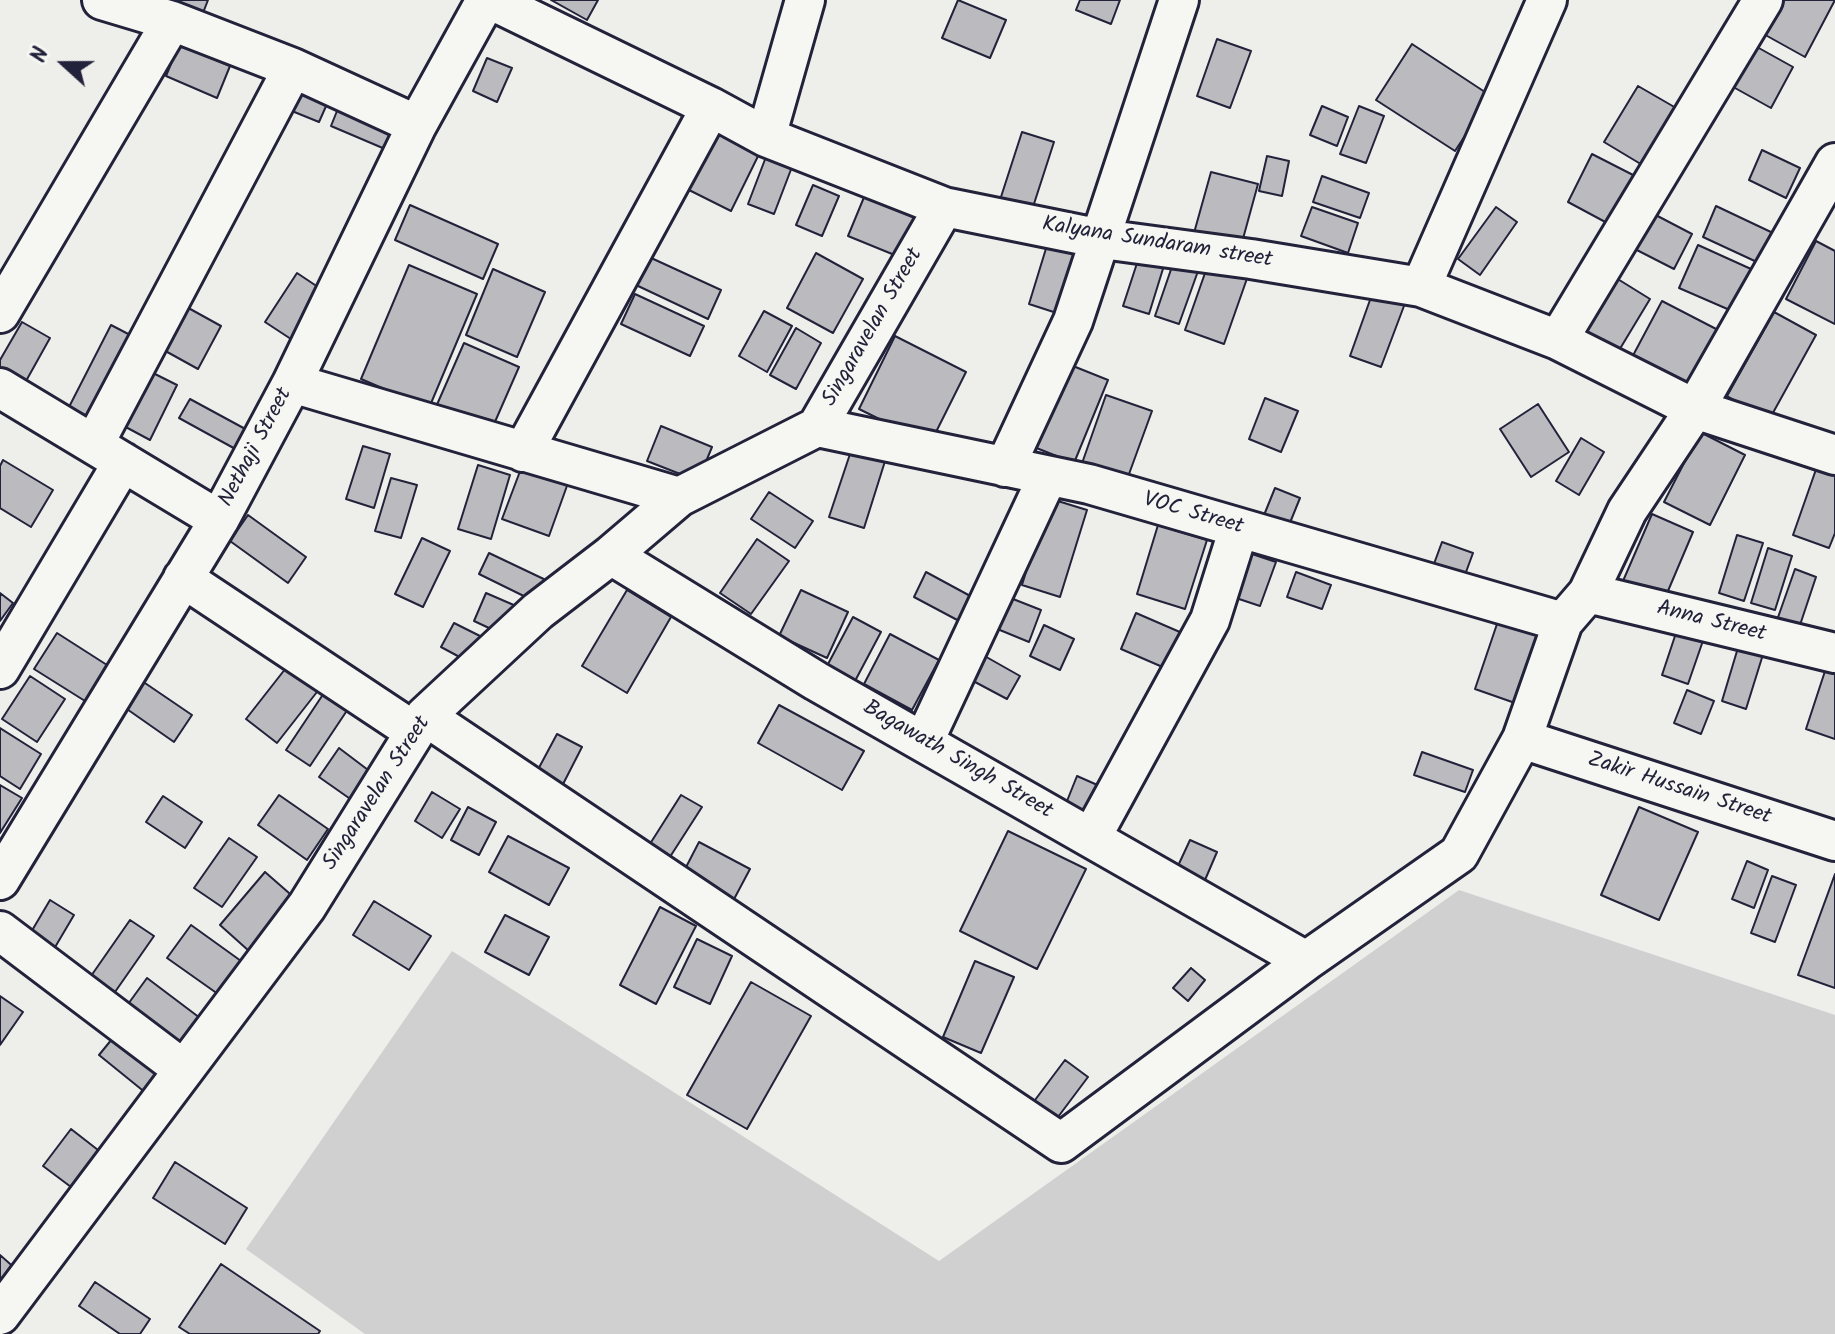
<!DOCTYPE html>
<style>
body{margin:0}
#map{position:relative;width:1835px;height:1334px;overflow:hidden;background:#eeeeeb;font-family:Kalam,sans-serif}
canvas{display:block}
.north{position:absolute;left:24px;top:24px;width:80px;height:80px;-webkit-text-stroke:6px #f6f6f2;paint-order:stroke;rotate:291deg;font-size:22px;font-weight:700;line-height:32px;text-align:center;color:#22223b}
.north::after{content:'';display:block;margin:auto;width:28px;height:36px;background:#22223b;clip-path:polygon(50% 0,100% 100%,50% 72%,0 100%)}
</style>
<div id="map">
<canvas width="1835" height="1334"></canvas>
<div class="north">N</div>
</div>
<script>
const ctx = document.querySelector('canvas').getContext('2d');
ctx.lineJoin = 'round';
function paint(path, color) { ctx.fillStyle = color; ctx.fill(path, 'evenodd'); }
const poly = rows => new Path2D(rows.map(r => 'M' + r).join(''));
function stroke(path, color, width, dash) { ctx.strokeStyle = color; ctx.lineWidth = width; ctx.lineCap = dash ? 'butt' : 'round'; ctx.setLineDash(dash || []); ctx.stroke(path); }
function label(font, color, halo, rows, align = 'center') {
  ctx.font = font + ' Kalam,sans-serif'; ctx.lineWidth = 6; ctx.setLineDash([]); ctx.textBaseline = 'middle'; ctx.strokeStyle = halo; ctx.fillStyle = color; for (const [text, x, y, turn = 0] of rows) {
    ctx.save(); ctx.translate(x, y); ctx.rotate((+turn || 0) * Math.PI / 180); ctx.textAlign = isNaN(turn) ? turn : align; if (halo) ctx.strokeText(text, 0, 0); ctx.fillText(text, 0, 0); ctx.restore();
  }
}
paint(poly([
 [1459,890,1835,1015,1835,1334,365,1334,246,1249,452,951,939,1261]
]), '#d0d0d1');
const building = poly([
 [174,0,208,0,203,13,174,0],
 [551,0,598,0,587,20,551,0],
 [958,0,1006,20,990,58,942,38,958,0],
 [1080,0,1120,0,1111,24,1076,10,1080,0],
 [1778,0,1835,0,1805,57,1760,32,1778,0],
 [1217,39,1251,51,1230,108,1197,96,1217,39],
 [1748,42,1793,67,1771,108,1726,83,1748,42],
 [179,44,230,66,217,98,166,76,179,44],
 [1412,44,1491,96,1455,151,1376,100,1412,44],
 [487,58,512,68,497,102,473,91,487,58],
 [299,82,331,95,319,122,287,109,299,82],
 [1638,86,1683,112,1649,169,1604,142,1638,86],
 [341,101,396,124,385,149,331,126,341,101],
 [1322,106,1348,117,1337,146,1310,135,1322,106],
 [1359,106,1384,116,1366,163,1340,154,1359,106],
 [719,124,763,146,731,211,687,189,719,124],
 [1022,132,1054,142,1032,210,1000,200,1022,132],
 [769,149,795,159,774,214,748,204,769,149],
 [1762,150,1800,168,1786,198,1749,180,1762,150],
 [1592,154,1635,176,1609,224,1568,202,1592,154],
 [1267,156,1289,161,1282,196,1259,191,1267,156],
 [1211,172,1258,184,1241,246,1194,233,1211,172],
 [1322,176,1369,193,1360,218,1313,202,1322,176],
 [813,185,839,196,822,236,796,225,813,185],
 [867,190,917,211,897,256,848,236,867,190],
 [410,205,498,244,483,279,395,240,410,205],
 [1716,206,1773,233,1759,263,1703,237,1716,206],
 [1312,207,1358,223,1348,253,1301,236,1312,207],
 [1496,207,1517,222,1480,275,1458,259,1496,207],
 [1648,211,1692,234,1674,269,1629,246,1648,211],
 [1816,241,1835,251,1835,324,1786,299,1816,241],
 [1048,242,1089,256,1069,317,1029,304,1048,242],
 [1698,245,1751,269,1732,311,1679,288,1698,245],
 [1141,251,1166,259,1149,314,1123,306,1141,251],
 [1177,252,1202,260,1179,324,1155,316,1177,252],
 [816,253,863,279,833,333,787,308,816,253],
 [1211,256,1250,270,1224,344,1185,330,1211,256],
 [649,257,721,290,708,319,636,285,649,257],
 [409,265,477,294,429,408,361,379,409,265],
 [493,269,545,292,517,357,466,335,493,269],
 [297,273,330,295,297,343,265,322,297,273],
 [1608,273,1650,299,1615,357,1573,333,1608,273],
 [1375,286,1407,298,1381,367,1350,356,1375,286],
 [635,294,704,326,690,356,621,324,635,294],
 [1662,301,1720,331,1687,393,1629,363,1662,301],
 [183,305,221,326,198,369,160,348,183,305],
 [764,311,792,326,767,372,739,356,764,311],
 [1774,312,1816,335,1769,420,1727,396,1774,312],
 [22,322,50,338,21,390,0,378,0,360,22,322],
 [111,325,134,337,93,419,69,407,111,325],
 [796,328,821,343,796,389,770,375,796,328],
 [895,336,966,372,930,444,859,409,895,336],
 [464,343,519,367,487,440,432,416,464,343],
 [1058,360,1108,380,1074,463,1024,443,1058,360],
 [149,371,177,385,150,440,122,425,149,371],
 [1106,395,1152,411,1125,485,1080,469,1106,395],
 [1265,398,1298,411,1281,452,1249,439,1265,398],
 [190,399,249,431,239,451,179,418,190,399],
 [1538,404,1569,452,1531,477,1500,429,1538,404],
 [661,426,712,447,698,481,647,461,661,426],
 [1700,432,1745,455,1710,525,1664,502,1700,432],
 [1581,438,1604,452,1579,495,1556,481,1581,438],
 [363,446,390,454,374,508,346,499,363,446],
 [852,448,886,458,864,528,829,517,852,448],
 [1820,458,1835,464,1835,533,1829,548,1793,535,1820,458],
 [3,460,53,490,31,527,0,508,0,466,3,460],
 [478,465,510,475,491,539,458,529,478,465],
 [522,466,568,483,549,536,502,519,522,466],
 [391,478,417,485,401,538,375,531,391,478],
 [1275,488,1300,498,1285,535,1260,525,1275,488],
 [769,492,813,521,795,548,751,519,769,492],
 [1048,498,1087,510,1060,597,1022,585,1048,498],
 [1652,514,1693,532,1665,598,1623,581,1652,514],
 [248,515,306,557,288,583,230,541,248,515],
 [1158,525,1207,540,1185,609,1137,594,1158,525],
 [1737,535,1763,543,1744,601,1719,593,1737,535],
 [422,538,450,551,423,607,395,594,422,538],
 [757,539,789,561,751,614,720,593,757,539],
 [1442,542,1473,553,1462,583,1431,572,1442,542],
 [1768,548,1792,556,1775,610,1751,603,1768,548],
 [489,553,550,582,540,604,479,574,489,553],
 [1249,553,1276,562,1260,606,1233,597,1249,553],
 [1795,569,1816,577,1798,631,1776,623,1795,569],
 [926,572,974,598,961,622,914,597,926,572],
 [1296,572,1331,585,1322,609,1287,597,1296,572],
 [627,590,671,617,627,693,582,666,627,590],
 [801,590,848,612,827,658,779,636,801,590],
 [0,593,13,603,0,621,0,593],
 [486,593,516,606,504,635,474,621,486,593],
 [1008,597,1041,610,1029,642,995,628,1008,597],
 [1136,613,1196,639,1181,675,1121,649,1136,613],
 [853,617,881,632,855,681,827,666,853,617],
 [1498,621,1539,635,1515,703,1475,689,1498,621],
 [454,623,480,636,467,661,441,647,454,623],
 [1679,624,1706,632,1688,684,1662,675,1679,624],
 [1044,625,1074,639,1060,670,1030,656,1044,625],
 [57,633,107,665,85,701,34,669,57,633],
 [890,634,939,660,912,710,864,684,890,634],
 [1740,641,1765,648,1746,709,1722,701,1740,641],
 [974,650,1020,676,1007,699,960,674,974,650],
 [293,659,324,683,277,743,246,719,293,659],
 [1827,665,1835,667,1835,739,1806,729,1827,665],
 [30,676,65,699,37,742,2,719,30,676],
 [142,681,192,715,174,742,124,707,142,681],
 [330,684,354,700,310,766,286,750,330,684],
 [1687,690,1714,701,1701,734,1674,723,1687,690],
 [779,705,864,751,842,790,758,743,779,705],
 [0,728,41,754,20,789,0,776,0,728],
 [557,734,582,747,560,790,534,777,557,734],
 [339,748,376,776,356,803,319,777,339,748],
 [1422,752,1473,770,1465,792,1414,775,1422,752],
 [1077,776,1111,791,1099,820,1065,806,1077,776],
 [0,785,22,798,0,833,0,785],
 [432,792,460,809,442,838,415,821,432,792],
 [279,795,328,829,307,860,258,825,279,795],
 [681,795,702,807,668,860,648,847,681,795],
 [163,796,202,822,185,848,146,822,163,796],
 [468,807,496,822,479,855,451,840,468,807],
 [1639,807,1698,832,1659,920,1601,895,1639,807],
 [1008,831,1086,869,1037,969,960,931,1008,831],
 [508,836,569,868,549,905,489,872,508,836],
 [229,838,257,857,222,907,194,888,229,838],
 [1190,840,1217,852,1205,880,1177,868,1190,840],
 [699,842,750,869,733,901,683,873,699,842],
 [1747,861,1768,870,1754,908,1732,899,1747,861],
 [265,872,305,907,259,960,220,925,265,872],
 [1835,874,1835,988,1798,975,1835,874],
 [1772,876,1796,885,1775,942,1751,933,1772,876],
 [50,900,74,915,51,954,27,939,50,900],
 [374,901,431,936,409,970,353,935,374,901],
 [660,907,696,926,656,1004,620,985,660,907],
 [505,915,549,937,529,975,485,952,505,915],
 [130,920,154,936,115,992,91,976,130,920],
 [191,925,248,966,225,999,167,958,191,925],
 [697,939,732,956,710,1004,674,987,697,939],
 [975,961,1014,977,981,1053,943,1037,975,961],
 [1191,968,1205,980,1188,1001,1173,988,1191,968],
 [147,978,204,1021,180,1053,123,1011,147,978],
 [751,982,811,1016,747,1129,687,1095,751,982],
 [0,996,23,1012,0,1045,0,996],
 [121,1028,179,1073,157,1102,99,1055,121,1028],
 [1065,1060,1088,1077,1049,1129,1026,1112,1065,1060],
 [71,1129,107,1157,79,1193,43,1166,71,1129],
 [175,1162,247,1208,225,1244,153,1198,175,1162],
 [0,1255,18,1271,0,1292,0,1255],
 [221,1264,320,1331,318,1334,190,1334,179,1327,221,1264],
 [95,1282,150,1319,140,1334,120,1334,79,1306,95,1282]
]);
paint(building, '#bbbbbf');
stroke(building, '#22223b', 2);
const minor = poly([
 [102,0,172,21,293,68],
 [491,0,711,107,766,137,944,207,1102,239,1251,259,1421,287,1558,340,1695,409,1835,455],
 [766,137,805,0],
 [1421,287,1547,0],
 [0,313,172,21],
 [1558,340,1763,0],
 [292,383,679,497],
 [0,388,219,520],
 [817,427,1089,484,1563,622],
 [94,444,293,68,417,125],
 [523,452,711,107],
 [1005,467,1073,321,1179,0],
 [611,555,816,681,1306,961],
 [183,578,415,732],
 [1588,593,1835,653],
 [0,669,123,462],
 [425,716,1061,1143,1306,961,1459,854,1522,739,1563,622,1588,593,1627,511,1695,409,1835,163],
 [1522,739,1835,841],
 [924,741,1048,476],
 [1091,838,1210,620,1239,528],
 [0,880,219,520,292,383,417,125,486,0],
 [0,931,184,1070],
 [0,1315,307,906,425,716,538,611,611,555,679,497,817,427,944,207]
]);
stroke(minor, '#22223b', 44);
stroke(minor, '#f6f6f2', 38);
label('22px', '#22223b', '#f6f6f2', [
 ["Kalyana Sundaram street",1157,244,9],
 ["Singaravelan Street",874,328,-60],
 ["Nethaji Street",257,448,-62],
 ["VOC Street",1193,515,16],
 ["Anna Street",1711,623,14],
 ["Bagawath Singh Street",957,761,30],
 ["Zakir Hussain Street",1679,790,18],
 ["Singaravelan Street",378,794,-57]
]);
</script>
